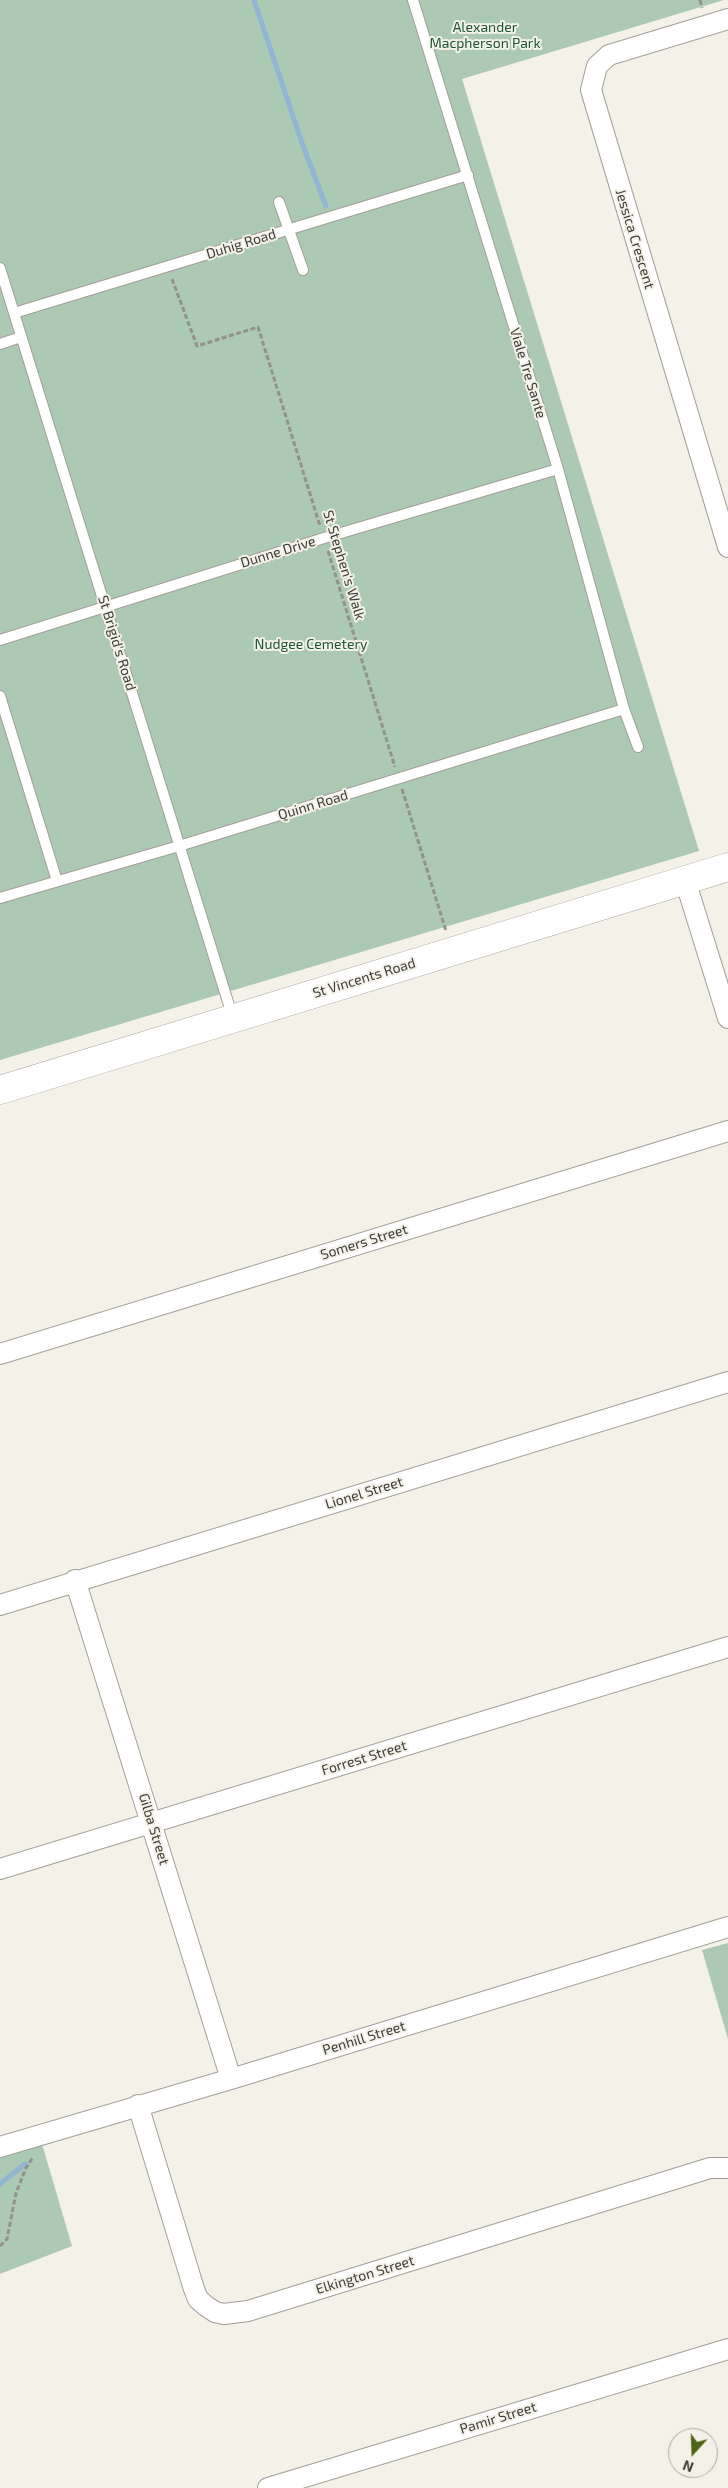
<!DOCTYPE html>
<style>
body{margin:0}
#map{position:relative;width:728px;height:2488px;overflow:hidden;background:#f3f1e8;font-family:"Exo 2",sans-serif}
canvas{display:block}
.north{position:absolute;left:668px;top:2428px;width:50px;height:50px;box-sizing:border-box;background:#f3f1e8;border:1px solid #aaa9a2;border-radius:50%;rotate:200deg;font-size:14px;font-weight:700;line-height:20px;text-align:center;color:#3d3d39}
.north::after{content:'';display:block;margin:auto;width:18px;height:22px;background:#4c6414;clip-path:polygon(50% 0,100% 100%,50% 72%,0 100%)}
</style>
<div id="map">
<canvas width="728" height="2488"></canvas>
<div class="north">N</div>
</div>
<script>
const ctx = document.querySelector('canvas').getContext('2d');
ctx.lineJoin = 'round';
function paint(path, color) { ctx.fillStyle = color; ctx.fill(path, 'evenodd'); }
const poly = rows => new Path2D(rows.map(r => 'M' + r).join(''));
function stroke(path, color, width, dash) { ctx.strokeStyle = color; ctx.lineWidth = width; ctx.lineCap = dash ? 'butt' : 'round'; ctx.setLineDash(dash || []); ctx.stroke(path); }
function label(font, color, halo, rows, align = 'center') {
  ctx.font = font + ' "Exo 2",sans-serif'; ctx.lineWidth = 4; ctx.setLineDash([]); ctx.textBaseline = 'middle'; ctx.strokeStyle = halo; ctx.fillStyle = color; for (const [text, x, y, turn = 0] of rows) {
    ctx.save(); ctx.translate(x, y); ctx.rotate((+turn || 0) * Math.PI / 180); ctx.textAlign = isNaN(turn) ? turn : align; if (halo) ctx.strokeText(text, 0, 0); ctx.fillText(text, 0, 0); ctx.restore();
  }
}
paint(poly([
 [0,0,724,0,462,79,699,851,0,1060],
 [728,1943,728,2039,702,1950],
 [42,2144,72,2246,0,2274,0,2158]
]), '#abc9b3');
stroke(poly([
 [254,0,302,143,326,206],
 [0,2184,25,2164]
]), '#93b4d3', 5);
const lane = poly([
 [413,0,558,469,624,709,638,747],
 [279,202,303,270],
 [0,268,233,1018],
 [14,313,468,175],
 [0,344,21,337],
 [0,640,324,538,558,469],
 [0,696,57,881],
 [0,898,179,846,624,709]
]);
const street = poly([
 [728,19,609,55,597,66,591,90,728,547],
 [685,880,728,1018],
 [0,1354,728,1131],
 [75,1580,231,2079],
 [0,1605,728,1382],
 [0,1869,728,1647],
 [138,2105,194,2289,198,2299,206,2306,215,2312,224,2314,248,2311,710,2168,728,2168],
 [0,2147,231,2079,728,1927],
 [268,2488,728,2349]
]);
const secondary = poly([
 [0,1090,728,867]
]);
stroke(lane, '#a19f97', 12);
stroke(street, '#a19f97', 22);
stroke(secondary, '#a19f97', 29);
stroke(poly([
 [700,0,702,8],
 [172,279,197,346,258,327,320,526],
 [328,551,395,767],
 [402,789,446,931],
 [0,2246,7,2239,16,2193,26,2168,33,2157]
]), '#92918b', 3, [5, 2.5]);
stroke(lane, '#fff', 10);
stroke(street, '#fff', 20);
stroke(secondary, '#fff', 28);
label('14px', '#195733', '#f3f1e8', [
 ["Alexander",485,27],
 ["Macpherson Park",485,43],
 ["Nudgee Cemetery",311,644]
]);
label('14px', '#3d3d39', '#f3f1e8', [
 ["Jessica Crescent",635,239,73],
 ["Duhig Road",241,244,-17],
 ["Viale Tre Sante",528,373,73],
 ["Dunne Drive",278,552,-17],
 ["St Stephen's Walk",344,565,73],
 ["St Brigid's Road",117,643,73],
 ["Quinn Road",313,805,-17],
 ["St Vincents Road",364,978,-17],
 ["Somers Street",364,1242,-17],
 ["Lionel Street",364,1493,-17],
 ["Forrest Street",364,1758,-17],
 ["Gilba Street",154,1829,73],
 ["Penhill Street",364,2038,-17],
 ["Elkington Street",365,2275,-17],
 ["Pamir Street",498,2418,-17]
]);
</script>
